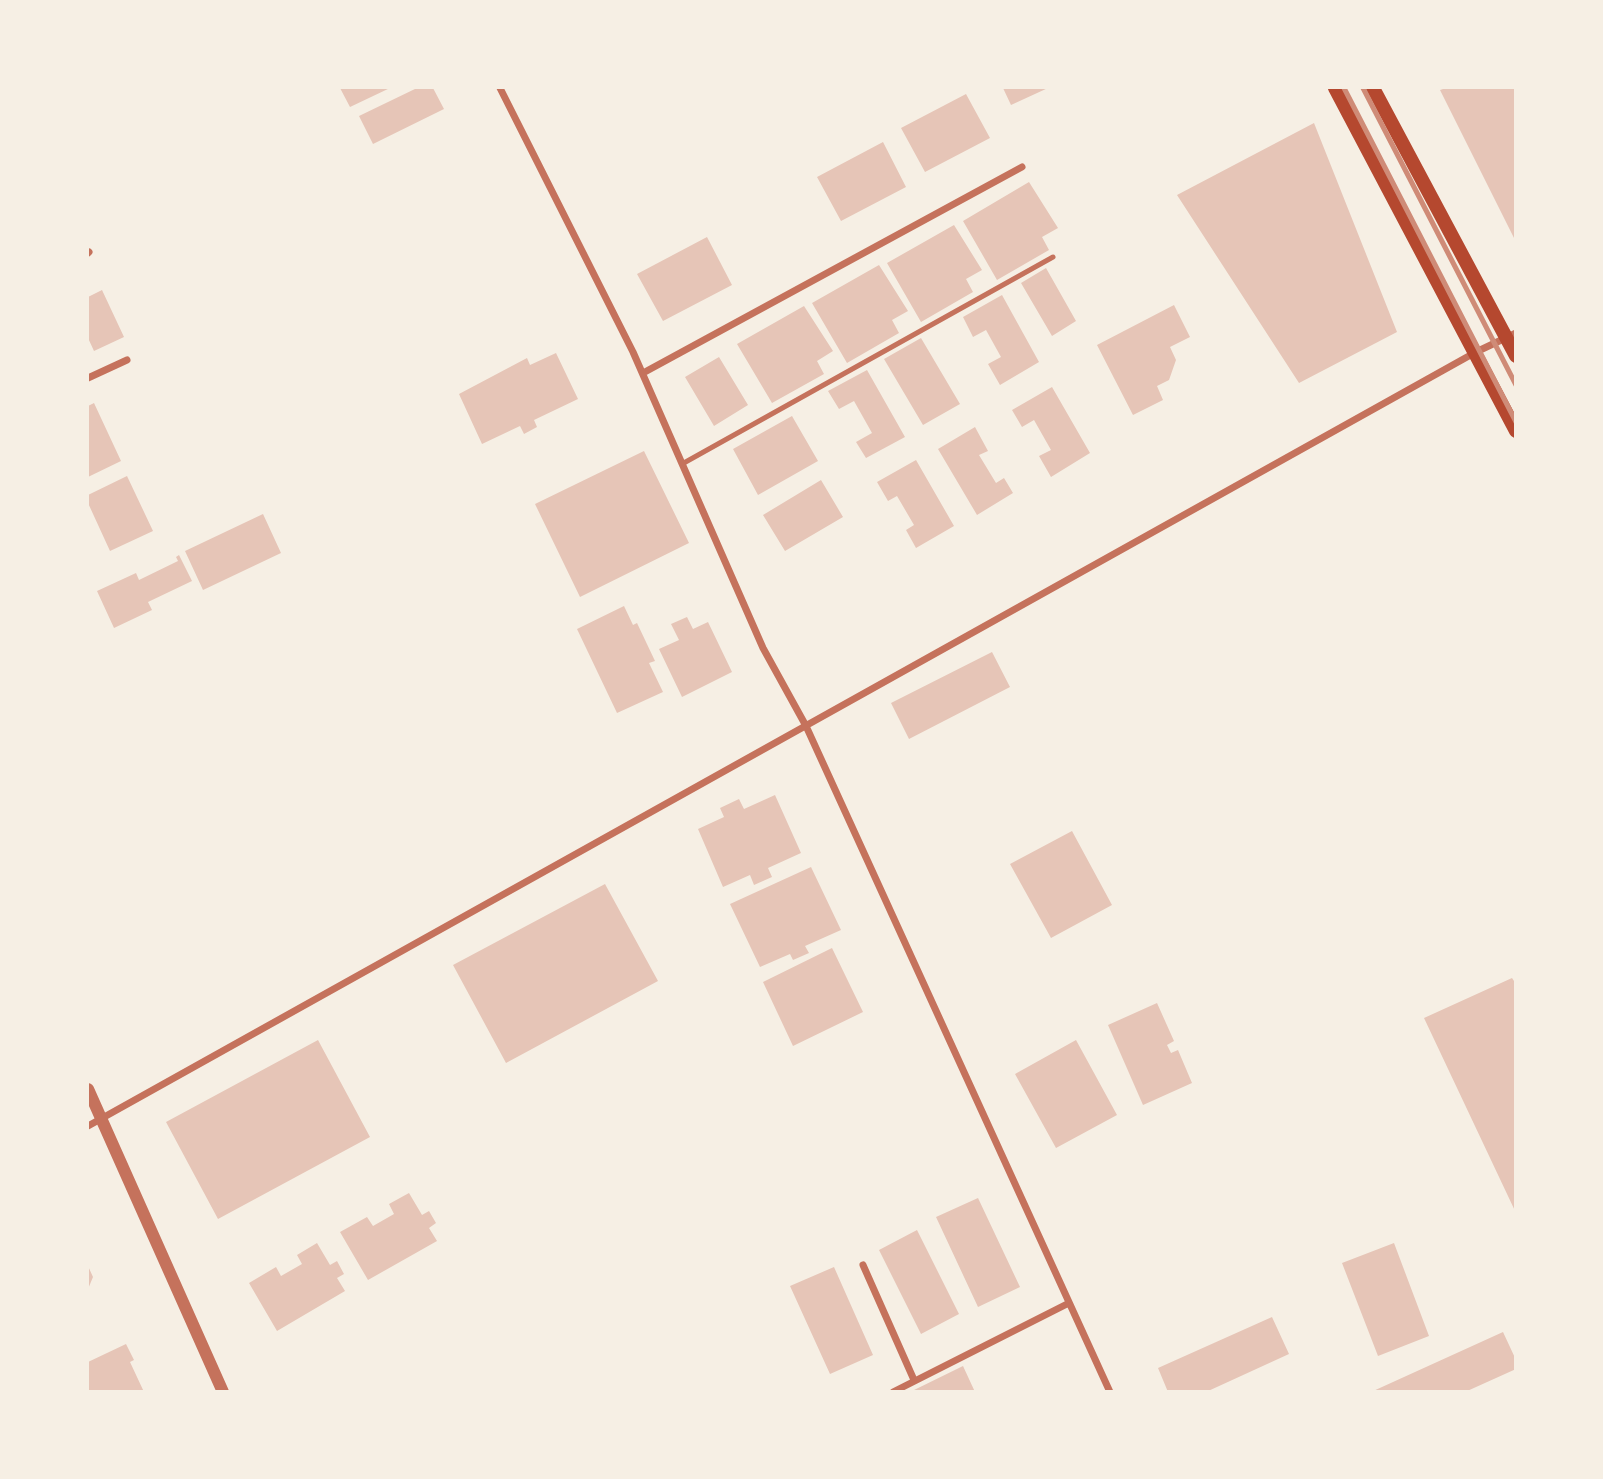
<!DOCTYPE html>
<style>
body{margin:0}
#map{position:relative;width:1603px;height:1479px;overflow:hidden;background:#f6efe4;font-family:Lato,sans-serif}
canvas{display:block}
.frame{position:absolute;inset:0;border:89px solid #f6efe4;pointer-events:none}
</style>
<div id="map">
<canvas width="1603" height="1479"></canvas>
<div class="frame"></div>
</div>
<script>
const ctx = document.querySelector('canvas').getContext('2d');
ctx.lineJoin = 'round';
function paint(path, color) { ctx.fillStyle = color; ctx.fill(path, 'evenodd'); }
const poly = rows => new Path2D(rows.map(r => 'M' + r).join(''));
function stroke(path, color, width, dash) { ctx.strokeStyle = color; ctx.lineWidth = width; ctx.lineCap = dash ? 'butt' : 'round'; ctx.setLineDash(dash || []); ctx.stroke(path); }
paint(poly([
 [340,88,390,88,350,107],
 [417,88,433,88,444,109,373,144,359,116],
 [1003,88,1048,88,1011,105],
 [1446,88,1516,88,1516,242,1440,90],
 [966,94,990,138,925,172,901,128],
 [1314,123,1397,332,1299,383,1177,195],
 [883,142,906,187,841,221,817,177],
 [1029,182,1058,228,1042,237,1049,250,997,280,963,221],
 [954,225,982,270,966,279,973,292,921,322,887,263],
 [707,237,732,285,663,321,637,274],
 [879,265,908,311,892,320,899,333,847,363,812,303],
 [1046,268,1076,321,1052,336,1021,283],
 [102,290,124,337,94,351,88,338,88,297],
 [1002,295,1039,362,1000,385,988,364,1001,357,986,330,973,337,963,317],
 [1174,305,1190,337,1170,347,1176,360,1169,380,1157,386,1163,400,1133,415,1097,345],
 [804,306,833,351,817,361,824,374,772,403,737,344],
 [921,338,960,404,923,425,884,359],
 [556,353,578,399,534,420,537,427,524,434,520,426,482,444,459,394,527,358,530,365],
 [719,357,748,405,714,426,685,377],
 [867,370,905,437,866,458,856,442,872,433,854,401,839,409,828,391],
 [1052,387,1090,453,1051,477,1039,456,1051,450,1034,420,1022,427,1012,410],
 [94,403,121,461,88,477,88,406],
 [792,416,818,461,758,495,733,449],
 [975,427,988,451,979,455,996,483,1004,478,1013,493,977,515,938,449],
 [644,451,689,543,580,597,535,504],
 [916,460,954,526,916,548,906,530,914,525,897,496,888,501,877,482],
 [127,476,153,531,110,551,88,503,88,495],
 [821,480,843,517,785,551,763,515],
 [263,514,281,553,203,590,185,551],
 [179,555,192,581,148,602,152,610,114,628,97,591,136,573,139,580,178,561,176,557],
 [624,606,633,625,637,623,655,661,649,663,663,692,617,713,577,629],
 [687,617,693,629,708,622,732,672,682,697,659,649,679,640,671,624],
 [992,652,1010,687,909,739,891,703],
 [775,795,801,853,768,868,772,877,754,885,750,875,723,887,698,829,724,817,720,808,739,799,744,809],
 [1072,831,1112,905,1051,938,1010,864],
 [811,867,841,930,805,946,809,953,793,960,790,954,760,967,730,904],
 [605,884,658,981,506,1063,453,965],
 [832,948,863,1012,793,1046,763,982],
 [1512,978,1516,984,1516,1213,1424,1018],
 [1157,1003,1174,1041,1167,1045,1171,1053,1178,1050,1192,1083,1143,1105,1108,1025],
 [318,1040,370,1137,218,1219,166,1122],
 [1076,1040,1117,1115,1056,1148,1015,1074],
 [409,1193,422,1215,429,1211,436,1223,429,1228,437,1241,368,1280,340,1232,367,1217,373,1226,394,1214,389,1204],
 [978,1198,1020,1287,978,1307,936,1217],
 [917,1230,959,1314,921,1334,879,1250],
 [317,1243,330,1265,337,1261,344,1274,337,1278,345,1291,277,1331,249,1283,276,1267,281,1276,302,1264,297,1255],
 [1394,1243,1429,1336,1378,1356,1342,1263],
 [88,1266,93,1277,88,1289],
 [834,1267,873,1355,830,1374,790,1286],
 [1272,1317,1289,1354,1206,1392,1168,1392,1158,1368],
 [1503,1332,1516,1360,1516,1369,1465,1392,1371,1392],
 [126,1344,134,1360,130,1362,144,1392,88,1392,88,1362],
 [963,1366,975,1392,910,1392]
]), '#e6c5b7');
stroke(poly([
 [682,464,1053,257]
]), '#c5725c', 5);
stroke(poly([
 [500,88,633,352,763,648,806,726,1110,1392],
 [88,253,89,252],
 [643,373,1022,167],
 [88,378,127,360],
 [88,1126,1476,352,1516,333],
 [863,1265,914,1380],
 [893,1392,1069,1303]
]), '#c5725c', 7);
stroke(poly([
 [88,1089,223,1392]
]), '#c5725c', 12);
stroke(poly([
 [1335,88,1516,431],
 [1373,88,1516,356]
]), '#b5482f', 14);
stroke(poly([
 [1344,88,1516,422],
 [1363,88,1516,385]
]), '#cf8b77', 5);
</script>
